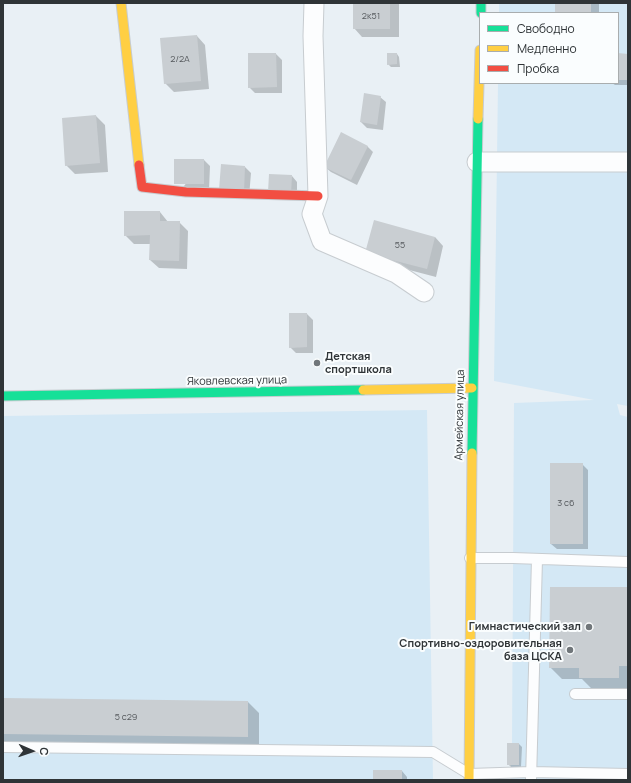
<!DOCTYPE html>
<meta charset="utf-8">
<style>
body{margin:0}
#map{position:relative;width:631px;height:783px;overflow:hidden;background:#e9f0f5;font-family:Manrope,sans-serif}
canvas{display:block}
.frame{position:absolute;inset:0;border:4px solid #2f3437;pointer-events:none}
.legend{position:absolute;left:479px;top:12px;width:140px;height:72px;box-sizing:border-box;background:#fafdfe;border:1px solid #a9adae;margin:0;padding:5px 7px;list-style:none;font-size:12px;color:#2f3437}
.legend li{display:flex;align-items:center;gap:8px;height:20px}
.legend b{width:20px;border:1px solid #a9adae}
.north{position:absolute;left:12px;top:731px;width:40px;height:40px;-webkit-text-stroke:3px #fafdfe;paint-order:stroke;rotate:92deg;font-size:11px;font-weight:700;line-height:16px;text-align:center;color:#2f3437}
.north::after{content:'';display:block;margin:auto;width:14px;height:18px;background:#2f3437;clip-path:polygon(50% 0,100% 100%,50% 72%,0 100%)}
</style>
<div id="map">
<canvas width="631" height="783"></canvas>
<div class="frame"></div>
<ul class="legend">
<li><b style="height:5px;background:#16e098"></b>Свободно</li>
<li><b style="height:5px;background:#ffcf43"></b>Медленно</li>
<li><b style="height:5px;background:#f24e42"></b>Пробка</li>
</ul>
<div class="north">С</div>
</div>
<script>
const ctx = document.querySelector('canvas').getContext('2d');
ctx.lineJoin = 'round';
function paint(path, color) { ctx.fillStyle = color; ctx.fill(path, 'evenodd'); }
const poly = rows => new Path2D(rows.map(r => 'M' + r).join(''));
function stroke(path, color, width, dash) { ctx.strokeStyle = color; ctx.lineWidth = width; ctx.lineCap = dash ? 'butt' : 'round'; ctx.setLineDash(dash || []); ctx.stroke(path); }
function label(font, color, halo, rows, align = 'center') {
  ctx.font = font + ' Manrope,sans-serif'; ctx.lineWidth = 4; ctx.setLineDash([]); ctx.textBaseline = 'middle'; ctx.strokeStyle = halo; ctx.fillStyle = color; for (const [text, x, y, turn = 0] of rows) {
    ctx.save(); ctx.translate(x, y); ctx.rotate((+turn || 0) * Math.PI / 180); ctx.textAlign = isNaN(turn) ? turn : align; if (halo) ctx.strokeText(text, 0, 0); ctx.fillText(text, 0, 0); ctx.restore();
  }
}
paint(poly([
 [499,3,628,3,628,406,617,404,620,415,628,417,628,780,511,780,511,765,519,764,519,743,512,743,514,403,594,400,494,381,498,83,618,83,618,13,499,13],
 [427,410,433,780,3,780,3,416]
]), '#d4e8f5');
paint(poly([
 [354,3,399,3,399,37,362,37,354,28],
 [556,3,599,3,599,13,556,13],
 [197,36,205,45,209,89,174,92,165,83],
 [249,54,276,54,282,60,282,93,255,93,249,87],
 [397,54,399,57,400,67,391,67,388,64],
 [618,54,628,55,628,85,615,85,612,83,618,83],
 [380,97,386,102,383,130,367,128,361,122],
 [96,116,105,125,108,172,75,174,66,165],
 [367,146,373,152,357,185,331,172,325,167],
 [204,160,210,166,209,190,181,190],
 [245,167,251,173,249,197,220,189],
 [292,176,297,182,297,199,275,198],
 [160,212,168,222,179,222,188,231,187,269,159,268,150,260,150,244,134,244,125,235],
 [435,237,443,246,436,277,375,261],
 [307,314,313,320,313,353,296,353,290,347],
 [582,464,588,470,588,549,557,549,551,544],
 [628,588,628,689,592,689,582,679,562,679,550,667],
 [3,699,248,702,259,713,259,748,3,745],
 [519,744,522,747,521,767,511,767,508,764],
 [402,771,407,777,407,780,374,780]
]), '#0003');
paint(poly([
 [353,3,390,3,390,29,353,29],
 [555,3,591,3,591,13,555,13],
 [197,35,201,81,164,84,160,38],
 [248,53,276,53,277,87,248,88],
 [387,53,397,53,397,64,387,65],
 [618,53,628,54,628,80,618,80],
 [364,93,381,96,377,125,360,122],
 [96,115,100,163,65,166,62,118],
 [341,132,368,146,351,180,324,167],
 [174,159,204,159,204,184,174,184],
 [221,164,245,166,244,191,219,190],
 [269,174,292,175,291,193,268,192],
 [124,211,160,211,160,221,180,221,179,261,149,260,150,235,124,236],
 [374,220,435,237,427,269,365,253],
 [289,313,307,313,307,347,289,348],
 [550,463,583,463,583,544,550,544],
 [550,587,628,587,628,666,619,666,619,678,579,678,579,668,549,668],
 [3,698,248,701,248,737,3,734],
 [507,743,519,743,519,765,507,765],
 [373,770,402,770,402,780,373,780]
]), '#c9ced2');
const lane = poly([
 [470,558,513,558,628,562],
 [575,694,628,694],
 [3,747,433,752,469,774,531,772,628,774],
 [531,780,537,559]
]);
const street = poly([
 [314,3,313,36,318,196,312,214,322,241,396,273,424,292],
 [477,162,628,162]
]);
const fast = poly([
 [481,3,481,13],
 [3,396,363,390],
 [472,453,478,119]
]);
const slow = poly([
 [121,3,139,165],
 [478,119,480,50],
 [363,390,472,388],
 [469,780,472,453]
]);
const jam = poly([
 [139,165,142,187,186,192,318,196]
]);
stroke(lane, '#c7ccd0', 12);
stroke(street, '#c7ccd0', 21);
stroke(fast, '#c7ccd0', 11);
stroke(slow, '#c7ccd0', 11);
stroke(jam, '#c7ccd0', 11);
stroke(lane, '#fcfdfe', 10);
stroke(street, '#fcfdfe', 19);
stroke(fast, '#16e098', 9);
stroke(slow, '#ffcf43', 9);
stroke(jam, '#f24e42', 9);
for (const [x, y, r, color] of [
 [317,363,4,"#70767a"],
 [589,627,4,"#70767a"],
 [570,650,4,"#70767a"]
]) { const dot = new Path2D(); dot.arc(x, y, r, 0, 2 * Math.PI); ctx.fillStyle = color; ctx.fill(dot); stroke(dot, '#fafdfe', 1.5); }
label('9px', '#565a5e', null, [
 ["2к51",371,16],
 ["2/2А",180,59],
 ["55",400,245],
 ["3 с6",566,503],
 ["5 с29",126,717]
]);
label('bold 11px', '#2f3437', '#fafdfe', [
 ["Детская",325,357,"left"],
 ["спортшкола",325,370,"left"],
 ["Гимнастический зал",581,627],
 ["Спортивно-оздоровительная",562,644],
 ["база ЦСКА",562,657]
], 'right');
label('11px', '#2f3437', '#fafdfe', [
 ["Яковлевская улица",237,381,-1],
 ["Армейская улица",460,415,-89]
]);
</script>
